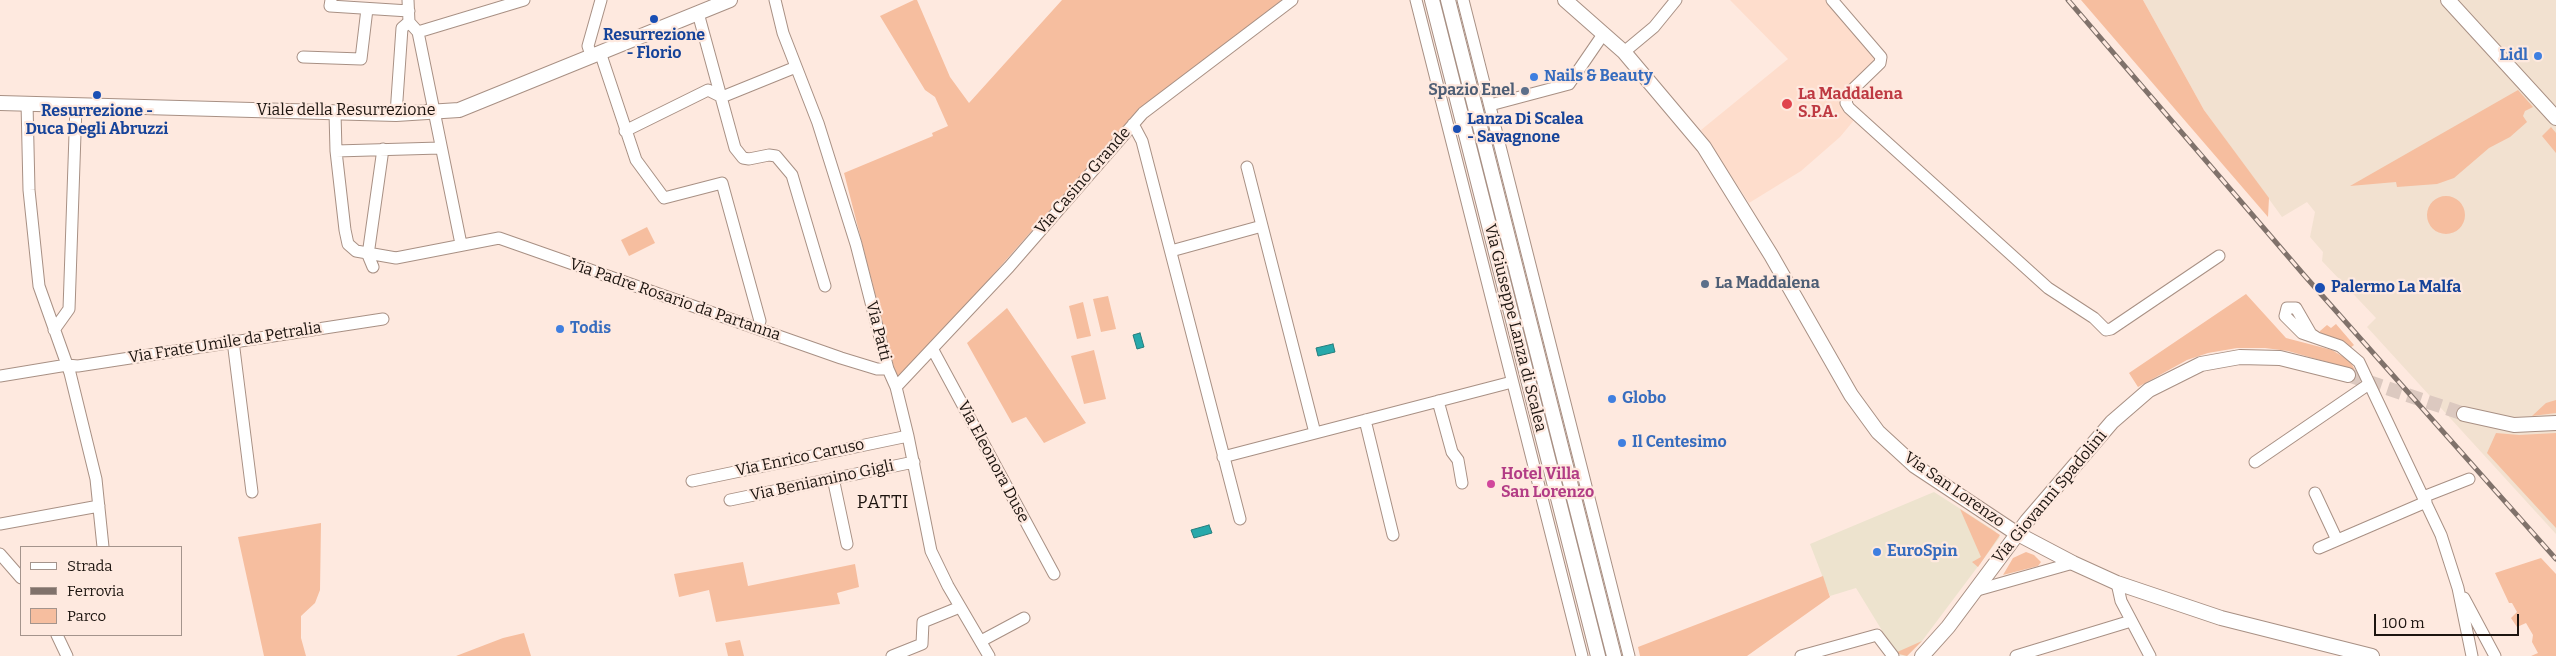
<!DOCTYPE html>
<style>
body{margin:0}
#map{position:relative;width:2556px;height:656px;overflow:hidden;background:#fee9df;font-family:Bitter,serif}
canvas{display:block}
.legend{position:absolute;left:20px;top:546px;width:162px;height:90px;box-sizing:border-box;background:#fee9df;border:1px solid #a4948c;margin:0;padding:6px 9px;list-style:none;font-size:15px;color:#1d1510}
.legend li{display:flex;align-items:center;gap:10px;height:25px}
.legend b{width:25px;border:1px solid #a4948c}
.scale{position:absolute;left:2374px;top:614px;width:145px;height:22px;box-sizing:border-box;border:2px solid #1d1510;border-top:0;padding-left:6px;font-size:15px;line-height:18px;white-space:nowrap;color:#1d1510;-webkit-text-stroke:4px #fee9df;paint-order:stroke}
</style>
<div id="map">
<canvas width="2556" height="656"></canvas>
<ul class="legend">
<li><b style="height:6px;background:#fff"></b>Strada</li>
<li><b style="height:6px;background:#80726b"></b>Ferrovia</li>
<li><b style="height:14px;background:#f6be9f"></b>Parco</li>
</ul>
<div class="scale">100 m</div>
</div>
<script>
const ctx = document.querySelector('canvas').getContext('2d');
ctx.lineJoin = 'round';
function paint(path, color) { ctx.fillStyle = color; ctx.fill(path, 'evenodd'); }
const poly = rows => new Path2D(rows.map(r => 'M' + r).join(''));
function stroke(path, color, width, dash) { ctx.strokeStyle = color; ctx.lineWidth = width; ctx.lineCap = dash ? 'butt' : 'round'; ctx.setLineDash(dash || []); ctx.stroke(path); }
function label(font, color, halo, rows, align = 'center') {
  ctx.font = font + ' Bitter,serif'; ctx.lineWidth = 4.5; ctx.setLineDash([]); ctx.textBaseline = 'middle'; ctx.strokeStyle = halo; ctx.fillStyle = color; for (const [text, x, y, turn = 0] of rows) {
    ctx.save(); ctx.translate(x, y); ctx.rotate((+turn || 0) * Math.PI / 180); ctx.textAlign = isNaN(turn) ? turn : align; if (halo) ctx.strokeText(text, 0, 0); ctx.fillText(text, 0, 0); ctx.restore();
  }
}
paint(poly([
 [1934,492,1995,531,2000,537,1922,641,1907,656,1897,655,1856,588,1830,596,1810,544]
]), '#ede3ce');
paint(poly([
 [2143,0,2556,0,2556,534,2367,327,2376,318,2322,261,2323,252,2310,237,2315,212,2307,202,2282,217,2204,110]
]), '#f2e1d0');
paint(poly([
 [1730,0,1827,0,1877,57,1875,62,1844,92,1855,119,1840,137,1801,171,1749,203,1701,130,1788,59]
]), '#feddcc');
paint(poly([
 [914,0,917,0,950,77,969,103,1062,0,1285,0,1140,108,932,344,897,379,844,173,933,136,932,133,948,126,935,97,925,90,880,16],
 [2081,0,2143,0,2204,110,2269,198,2268,217],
 [2518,90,2533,107,2525,111,2523,116,2527,122,2510,137,2489,148,2454,178,2437,184,2397,187,2396,182,2350,186],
 [2551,127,2556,133,2556,153,2542,136],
 '2427 215a19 19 0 1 1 38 0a19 19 0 1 1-38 0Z',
 [647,227,655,243,629,256,621,240],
 [2246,294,2286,338,2332,350,2350,361,2355,370,2288,351,2265,348,2237,348,2208,353,2187,360,2138,387,2129,373],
 [1108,296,1116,329,1101,332,1093,299],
 [1083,302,1091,336,1077,339,1069,306],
 [1007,308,1086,423,1044,443,1026,417,1012,423,967,343],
 [2336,324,2354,345,2350,348,2320,334,2320,331,2327,325,2331,328],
 [1094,350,1106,399,1084,404,1071,356],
 [2556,400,2556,413,2532,416,2546,403],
 [2496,433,2519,435,2556,433,2556,528,2487,453],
 [1960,509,2000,535,1978,567,1972,562,1981,557],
 [321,523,320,590,315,603,301,616,301,638,306,656,264,656,238,537],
 [2026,552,2034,555,2041,562,2038,566,2003,575,2013,558],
 [2541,558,2556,574,2556,656,2531,656,2538,653,2532,642,2533,635,2526,623,2517,627,2511,618,2517,612,2512,603,2509,603,2495,573],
 [743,562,748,586,855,564,859,587,837,593,840,604,716,622,709,590,679,597,674,574],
 [1823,576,1830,597,1747,656,1640,656,1638,647],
 [524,633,531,656,456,656,503,638],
 [740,640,744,656,728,656,725,643],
 [1922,641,1907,656,1895,653]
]), '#f6be9f');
const water = poly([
 [1140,333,1144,347,1137,349,1133,335,1140,333],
 [1333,344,1335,352,1318,356,1316,348,1333,344],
 [1209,525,1212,533,1194,538,1191,530,1209,525]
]);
paint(water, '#27a9ab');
stroke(water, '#247d7c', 1);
stroke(poly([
 [2348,375,2464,414]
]), '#dcc9c0', 14, [14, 7]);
const minor = poly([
 [331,0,330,6,409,11],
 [408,0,409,22,418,32,461,244],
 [775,0,783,33,818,123,856,244,888,369,896,387,908,436,931,551,948,586,989,656],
 [1416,0,1582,656],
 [1463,0,1629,656],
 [1832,0,1881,57,1880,63,1848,94,1846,103,1849,108,2048,288,2094,318,2106,330,2111,329,2219,256],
 [698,13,735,148,743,158,749,159,769,155,776,156,792,175,825,286],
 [418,32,524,0],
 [600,52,636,160,664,198,722,183,760,321,757,328],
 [1624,52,1654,27,1676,0],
 [591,55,588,46,601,0],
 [303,57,361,59,367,9],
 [27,103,29,190,39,286,70,373,96,479,103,547],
 [1490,105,1569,84,1604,33],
 [335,113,336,151,345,230,348,244,356,251,396,258,499,238,841,358,877,369,888,369],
 [396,114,402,28,409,22],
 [1133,124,1142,141,1240,519],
 [625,131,708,90,722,97,796,67],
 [336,151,440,148],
 [1247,167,1315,433],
 [1171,251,1262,226],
 [373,267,368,255,383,149],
 [54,330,69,309,76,105],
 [2317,338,2311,334,2296,308,2287,308,2285,316,2302,333,2340,346,2359,362,2441,535,2458,588,2472,656],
 [233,341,252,492],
 [933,350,1054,574],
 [0,376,67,365,78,366,383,319],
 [896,387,1009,267,1143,113,1292,0],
 [1438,401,1452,452,1458,460,1462,483],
 [1365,420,1393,535],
 [1223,457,1512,382],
 [2255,462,2369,384],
 [833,478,847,544],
 [692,481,908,436],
 [2315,493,2337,540],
 [2423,497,2469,479],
 [730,500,914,462],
 [0,524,99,506],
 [2319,548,2426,502],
 [0,554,21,578],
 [2117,583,2121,601,2150,656],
 [1974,591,2073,563],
 [2464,598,2495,656],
 [57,635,67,656],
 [981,641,1024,618],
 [892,656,922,644,923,622,960,607],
 [1801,656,1877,635,1893,656],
 [2016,656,2131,621]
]);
const tertiary = poly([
 [1432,0,1598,656],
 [1448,0,1614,656],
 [1565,0,1624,52,1704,147,1771,255,1851,395,1878,432,1915,466,2016,533,2073,563,2117,583,2221,618,2372,656],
 [2448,0,2556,118],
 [0,103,396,114,459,110,730,0],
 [2464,414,2514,425,2556,423],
 [1922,656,1948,627,2027,521,2112,422,2149,390,2201,364,2240,357,2280,358,2348,375]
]);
stroke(minor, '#a89084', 13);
stroke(tertiary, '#a89084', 16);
stroke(minor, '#fff', 11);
stroke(tertiary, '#fff', 14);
const rail = poly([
 [2068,0,2304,275,2556,559]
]);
stroke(rail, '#80726b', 5);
stroke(rail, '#fee9df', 3, [9]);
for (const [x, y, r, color] of [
 [654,19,5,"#1a4fb4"],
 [2538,56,5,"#3f7fe0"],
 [1534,77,5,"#3f7fe0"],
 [1525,91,5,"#5c6f8a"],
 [97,95,5,"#1a4fb4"],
 [1787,104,6,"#e0444e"],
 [1457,129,5,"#1a4fb4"],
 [1705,284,5,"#5c6f8a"],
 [2320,288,6,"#1a4fb4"],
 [560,329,5,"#3f7fe0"],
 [1612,399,5,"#3f7fe0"],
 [1622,443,5,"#3f7fe0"],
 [1491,484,5,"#d1479c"],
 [1877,552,5,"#3f7fe0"]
]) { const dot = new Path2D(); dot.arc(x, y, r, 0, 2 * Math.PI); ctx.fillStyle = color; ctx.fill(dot); stroke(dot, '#fee9df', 2); }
label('bold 16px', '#164399', '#fee9df', [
 ["Resurrezione",654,36],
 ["- Florio",654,54],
 ["Resurrezione -",97,112],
 ["Duca Degli Abruzzi",97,130],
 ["Lanza Di Scalea",1467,120,"left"],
 ["- Savagnone",1467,138,"left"],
 ["Palermo La Malfa",2331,288,"left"]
]);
label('bold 16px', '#366cbe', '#fee9df', [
 ["Lidl",2528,56,"right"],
 ["Nails & Beauty",1544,77],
 ["Todis",570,329],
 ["Globo",1622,399],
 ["Il Centesimo",1632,443],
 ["EuroSpin",1887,552]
], 'left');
label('bold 16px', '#4e5e75', '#fee9df', [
 ["Spazio Enel",1515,91],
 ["La Maddalena",1715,284,"left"]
], 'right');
label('bold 16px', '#be3a42', '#fee9df', [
 ["La Maddalena",1798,95],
 ["S.P.A.",1798,113]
], 'left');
label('16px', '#1d1510', '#fee9df', [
 ["Viale della Resurrezione",346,111],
 ["Via Casino Grande",1083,181,-49],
 ["Via Padre Rosario da Partanna",675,300,19],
 ["Via Giuseppe Lanza di Scalea",1515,328,76],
 ["Via Patti",878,331,76],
 ["Via Frate Umile da Petralia",225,343,-9],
 ["Via Enrico Caruso",800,458,-12],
 ["Via Eleonora Duse",993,462,62],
 ["Via Beniamino Gigli",822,481,-12],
 ["Via San Lorenzo",1954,490,35],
 ["Via Giovanni Spadolini",2050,497,-50]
]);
label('bold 16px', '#b23c85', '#fee9df', [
 ["Hotel Villa",1501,475],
 ["San Lorenzo",1501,493]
], 'left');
ctx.letterSpacing = '1px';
label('18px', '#1d1510', '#fee9df', [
 ["PATTI",883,503]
]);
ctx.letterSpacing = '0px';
</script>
